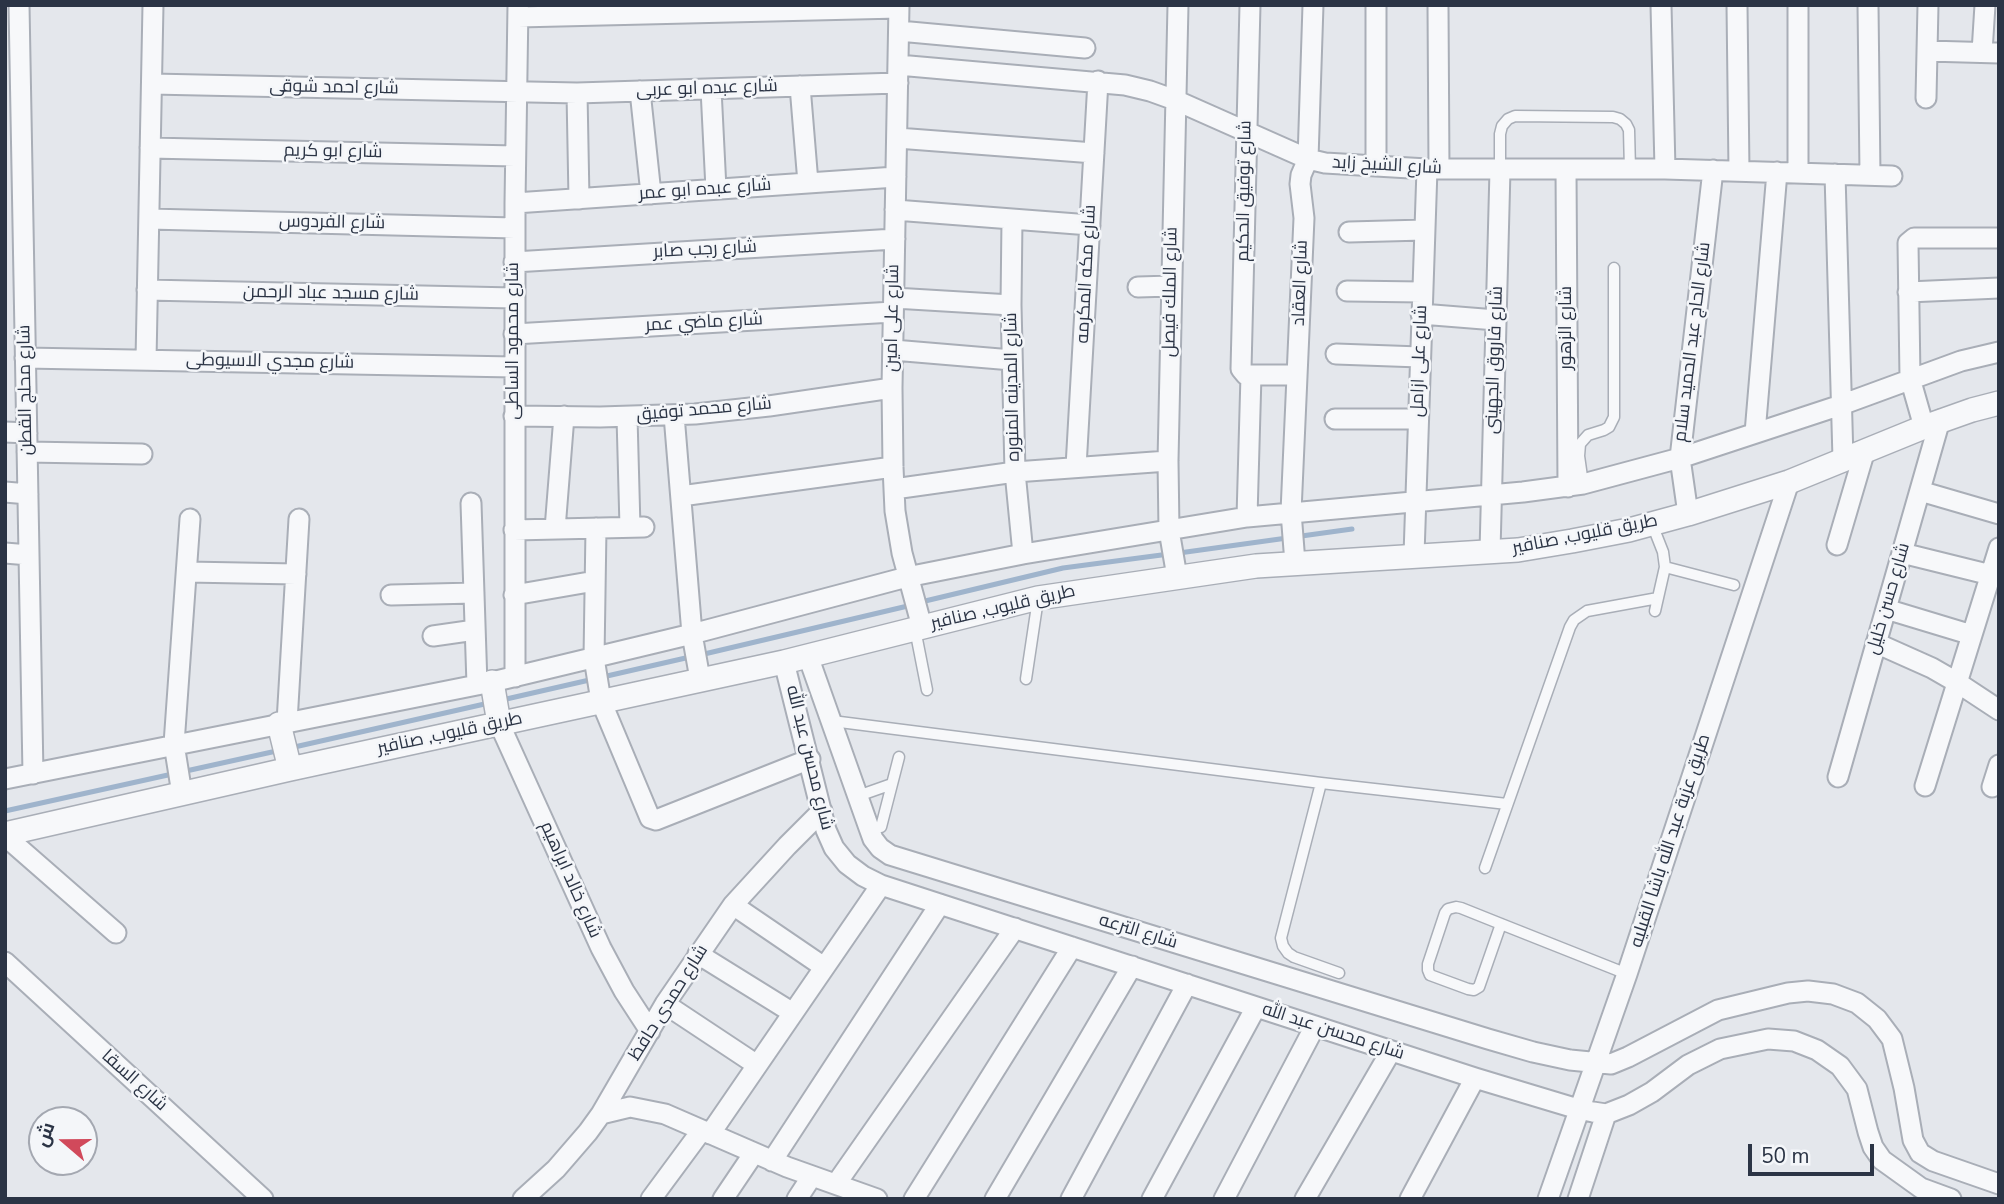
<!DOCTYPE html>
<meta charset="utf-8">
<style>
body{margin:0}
#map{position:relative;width:2004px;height:1204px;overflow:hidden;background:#e4e7ec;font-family:"Nunito Sans",Cairo,sans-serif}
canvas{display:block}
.frame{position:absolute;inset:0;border:7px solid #2b3445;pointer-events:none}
.north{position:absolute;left:28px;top:1106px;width:70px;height:70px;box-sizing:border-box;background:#f4f6f9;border:2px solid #a4a8b1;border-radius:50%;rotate:290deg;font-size:19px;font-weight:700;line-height:28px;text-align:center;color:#2b3445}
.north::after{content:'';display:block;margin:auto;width:24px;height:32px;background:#d1495b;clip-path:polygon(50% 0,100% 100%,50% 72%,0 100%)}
.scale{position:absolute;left:1748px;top:1144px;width:126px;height:32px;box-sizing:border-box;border:4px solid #2b3445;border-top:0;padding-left:9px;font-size:21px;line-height:24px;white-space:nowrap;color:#2b3445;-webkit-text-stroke:5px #f4f6f9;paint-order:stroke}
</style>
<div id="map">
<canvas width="2004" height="1204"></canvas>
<div class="frame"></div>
<div class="north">ش</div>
<div class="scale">50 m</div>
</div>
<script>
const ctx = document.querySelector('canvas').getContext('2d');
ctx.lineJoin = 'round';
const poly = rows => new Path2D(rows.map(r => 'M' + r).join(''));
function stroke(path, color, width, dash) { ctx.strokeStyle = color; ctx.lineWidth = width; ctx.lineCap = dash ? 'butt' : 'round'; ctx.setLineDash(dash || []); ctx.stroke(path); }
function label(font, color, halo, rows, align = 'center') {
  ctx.font = font + ' "Nunito Sans",Cairo,sans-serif'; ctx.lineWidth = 5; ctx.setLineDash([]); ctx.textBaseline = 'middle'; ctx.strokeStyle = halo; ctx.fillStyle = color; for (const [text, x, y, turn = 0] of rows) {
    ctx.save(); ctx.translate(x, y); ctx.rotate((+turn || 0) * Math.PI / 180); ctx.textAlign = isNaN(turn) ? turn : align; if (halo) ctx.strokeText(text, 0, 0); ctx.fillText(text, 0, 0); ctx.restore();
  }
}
stroke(poly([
 [1179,553,1352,529],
 [921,602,1063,568,1169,554],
 [700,655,912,605],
 [502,700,690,657],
 [290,748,489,703],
 [5,811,281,750]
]), '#9fb4cc', 5);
const service = poly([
 [1500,170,1500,134,1502,126,1508,119,1515,116,1613,117,1620,119,1626,124,1629,130,1630,170],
 [1583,484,1579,456,1580,444,1588,435,1604,430,1609,427,1614,417,1614,268],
 [1652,524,1663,552,1665,567,1655,611],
 [1665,567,1734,585],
 [915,629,927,690],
 [1026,679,1038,599],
 [832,721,1321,783,1507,804],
 [1321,783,1281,938,1283,946,1288,953,1294,957,1339,973],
 [858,796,892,784],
 [881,827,899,757],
 [1485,868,1570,627,1574,620,1587,611,1658,598],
 [1501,924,1479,987,1474,990,1468,989,1430,975,1428,970,1428,964,1445,913,1448,909,1456,907,1461,908,1501,924,1617,970,1627,974]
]);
const minor = poly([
 [19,5,33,774],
 [899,5,892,388,893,467,895,511,902,553,922,627],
 [1250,5,1241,369,1246,375,1297,375],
 [1376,5,1376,166],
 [1438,5,1439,169],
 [1661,5,1665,169],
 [1737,5,1739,171],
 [1868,5,1870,175],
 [518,17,899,8],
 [899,31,1085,48],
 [1927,51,1999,53],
 [1982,52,1985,5],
 [898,65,1125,85,1150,91,1175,100,1308,159,1325,163,1427,169,1665,169,1892,176],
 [152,84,577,93,898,83],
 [800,86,808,183],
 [711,89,716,189],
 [640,91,651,194],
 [577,93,579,199],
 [1926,98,1928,5],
 [897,138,1094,153],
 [150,148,515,156],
 [1566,170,1568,487],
 [1798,173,1798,5],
 [1835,174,1843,459],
 [515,203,896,177],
 [895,210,1090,225],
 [149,219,515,228],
 [1012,219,1011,305,1015,472,1023,554],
 [1349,232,1424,230],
 [514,262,895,239],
 [1138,287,1171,286],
 [147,290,514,298],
 [1347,291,1422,292],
 [1908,292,1999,288],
 [894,298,1011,305],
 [1421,314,1496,320],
 [514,334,893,312],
 [893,350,1012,360],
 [1336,354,1420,357],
 [25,358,514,367],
 [146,360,153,5],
 [674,415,692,634,700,679],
 [514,416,600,417,695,414,769,406,892,388],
 [627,417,630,527],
 [1335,419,1418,419],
 [1924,427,1910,378,1908,243,1914,238,1999,238],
 [5,432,27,433],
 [1755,433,1777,172],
 [27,452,142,454],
 [1076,467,1098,81],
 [894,489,1015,472,1168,461],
 [1920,491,1999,514],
 [5,492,28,494],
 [681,496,893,467],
 [471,503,477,685],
 [1688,514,1680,458,1713,170],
 [1247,517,1251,375],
 [596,528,594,658,601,701,650,818,656,820,810,759],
 [555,529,564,416],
 [514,530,644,527],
 [1837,545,1865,450],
 [1490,551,1500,170],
 [5,553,29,555],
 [1902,553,1991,575],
 [1414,555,1427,169],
 [1295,563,1291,512,1304,218,1300,184,1301,175,1308,159,1313,5],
 [187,572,296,574],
 [1177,577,1169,530,1168,461,1178,5],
 [391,595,474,593],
 [514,595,595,581],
 [1886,609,1972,635],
 [433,636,475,630],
 [1876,643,1932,668,1958,683,1999,710],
 [808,656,869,828,873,839,880,848,890,855,1488,1039,1533,1052,1570,1060,1611,1064,1628,1057,1718,1010,1788,993,1808,991,1833,994,1857,1003,1877,1019,1892,1039,1904,1088,1913,1140,1920,1153,1933,1161,1999,1184],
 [784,662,826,830,834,848,847,864,863,876,881,885,1475,1078,1578,1109,1593,1112,1606,1114,1629,1105,1652,1092,1688,1065,1720,1049,1768,1039,1794,1041,1817,1050,1840,1066,1857,1089,1868,1132,1873,1147,1882,1160,1921,1188,1951,1199],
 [515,677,515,203,518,5],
 [287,722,299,519],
 [499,723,601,948,624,991,650,1031],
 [1838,777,1940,420],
 [5,779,492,682,692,634,907,577,1023,554,1247,517,1523,492,1583,484,1680,458,1841,405,1961,361,1999,352],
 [1925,786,1999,548],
 [1992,787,1999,765],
 [182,794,174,744,190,519],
 [5,836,116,933],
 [733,905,824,967],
 [698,954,793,1013],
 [5,962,263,1199],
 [665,1004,757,1065],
 [601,1114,630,1107,665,1114,787,1167,877,1199],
 [710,1134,881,885],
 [772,1161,940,904],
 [836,1184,1015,928],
 [523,1199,556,1169,588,1132,601,1114,665,1004,733,905,787,846,822,811],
 [651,1199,702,1130],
 [723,1199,754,1153],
 [797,1199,812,1176],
 [914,1199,1072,947],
 [995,1199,1132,966],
 [1071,1199,1187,984],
 [1152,1199,1256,1007],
 [1224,1199,1315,1026],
 [1305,1199,1391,1051],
 [1410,1199,1475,1078],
 [1548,1199,1627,974,1789,482],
 [1578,1199,1606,1114]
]);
const tertiary = poly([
 [492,682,499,723],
 [279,724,290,769],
 [5,834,290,769,784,662,1038,598,1256,566,1518,550,1572,541,1629,530,1688,514,1789,482,1924,427,1972,410,1999,403]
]);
stroke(service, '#a9aeb7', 13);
stroke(minor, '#a9aeb7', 23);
stroke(tertiary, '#a9aeb7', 26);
stroke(service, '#f7f8fa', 10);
stroke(minor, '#f7f8fa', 19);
stroke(tertiary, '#f7f8fa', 23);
label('18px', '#2b3445', '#f4f6f9', [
 ["شارع احمد شوقى",334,88,1],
 ["شارع عبده ابو عربى",707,89,-2],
 ["شارع ابو كريم",333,152,1],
 ["شارع الشيخ زايد",1387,166,3],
 ["شارع عبده ابو عمر",705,190,-4],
 ["شارع توفيق الحكيم",1245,191,-89],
 ["شارع الفردوس",332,223,1],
 ["شارع رجب صابر",705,250,-3],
 ["شارع مكه المكرمه",1087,274,-87],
 ["شارع العقاد",1301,283,-88],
 ["شارع الملك فيصل",1171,292,-89],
 ["شارع مسجد عباد الرحمن",331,294,1],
 ["شارع على امين",893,318,-89],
 ["شارع ماضي عمر",704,323,-3],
 ["شارع الزهور",1567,328,-90],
 ["شارع محمود الساطى",514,341,-90],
 ["شارع الحاج عبد الحميد سلام",1693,342,-83],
 ["شارع فاروق الجهينى",1495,360,-88],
 ["شارع على ازامل",1420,361,-88],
 ["شارع مجدي الاسيوطى",270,362,1],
 ["شارع المدينه المنوره",1013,387,-91],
 ["شارع محلج القطن",26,390,-91],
 ["شارع محمد توفيق",704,410,-5],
 ["طريق قليوب, صنافير",1585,535,-11],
 ["شارع حسن خليل",1889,599,-74],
 ["طريق قليوب, صنافير",1003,608,-13],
 ["طريق قليوب, صنافير",450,734,-12],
 ["شارع محسن عبد الله",809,758,76],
 ["طريق عزبة عبد الله باشا القبليه",1671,841,-72],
 ["شارع خالد ابراهيم",570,880,66],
 ["شارع الترعه",1138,932,17],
 ["شارع حمدى حافظ",669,1003,-58],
 ["شارع محسن عبد الله",1333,1032,18],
 ["شارع السقا",134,1081,42]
]);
</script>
